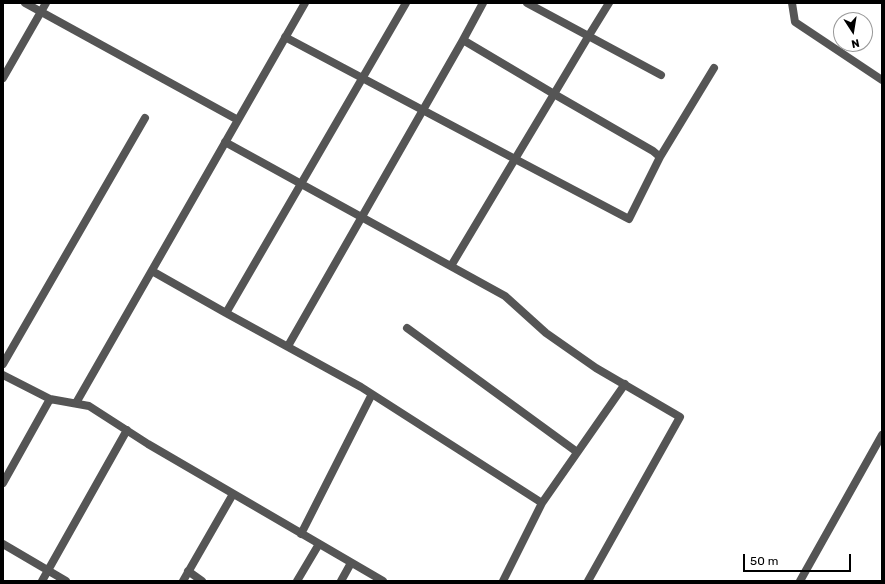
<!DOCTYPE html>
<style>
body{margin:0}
#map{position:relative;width:885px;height:584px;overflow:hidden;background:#fff;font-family:Rubik,sans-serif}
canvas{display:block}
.frame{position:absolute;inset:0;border:4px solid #000;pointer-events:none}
.north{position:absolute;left:833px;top:12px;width:40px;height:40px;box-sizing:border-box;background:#fff;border:1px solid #999;border-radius:50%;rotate:168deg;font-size:11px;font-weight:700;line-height:16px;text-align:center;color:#000}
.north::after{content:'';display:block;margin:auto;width:14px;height:18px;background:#000;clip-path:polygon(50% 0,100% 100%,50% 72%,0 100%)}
.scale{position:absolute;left:743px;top:554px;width:108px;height:18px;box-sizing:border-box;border:2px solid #000;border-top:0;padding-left:5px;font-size:12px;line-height:14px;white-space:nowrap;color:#000;-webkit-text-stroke:3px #fff;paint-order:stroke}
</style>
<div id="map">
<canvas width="885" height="584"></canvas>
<div class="frame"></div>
<div class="north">N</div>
<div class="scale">50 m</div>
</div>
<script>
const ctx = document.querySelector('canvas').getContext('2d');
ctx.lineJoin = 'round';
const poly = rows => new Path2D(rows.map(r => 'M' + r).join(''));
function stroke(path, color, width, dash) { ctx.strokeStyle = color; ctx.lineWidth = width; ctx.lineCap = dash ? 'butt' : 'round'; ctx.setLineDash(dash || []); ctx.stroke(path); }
stroke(poly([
 [25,3,238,120],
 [527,3,661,75],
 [792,3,795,22,882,80],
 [285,37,515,159,451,266],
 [463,40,483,3],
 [3,78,46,3],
 [225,142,505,296,546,333,596,368,680,417,588,581],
 [660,157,714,68],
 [152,271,226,313,406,3],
 [226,313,361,387,542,503,503,581],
 [407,328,577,452],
 [288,346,463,40,554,94,653,151,660,157,629,219,515,159,554,94,588,37,609,3],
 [3,364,145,118],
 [3,375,50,399,3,483],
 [50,399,89,406,148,444,383,581],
 [76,403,305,3],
 [542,503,625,384],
 [301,534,372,394],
 [3,544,66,581],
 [188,571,202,581],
 [42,581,127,430],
 [183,581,233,494],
 [297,581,319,544],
 [341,581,351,563],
 [800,581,882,435]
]), '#555', 8);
</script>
